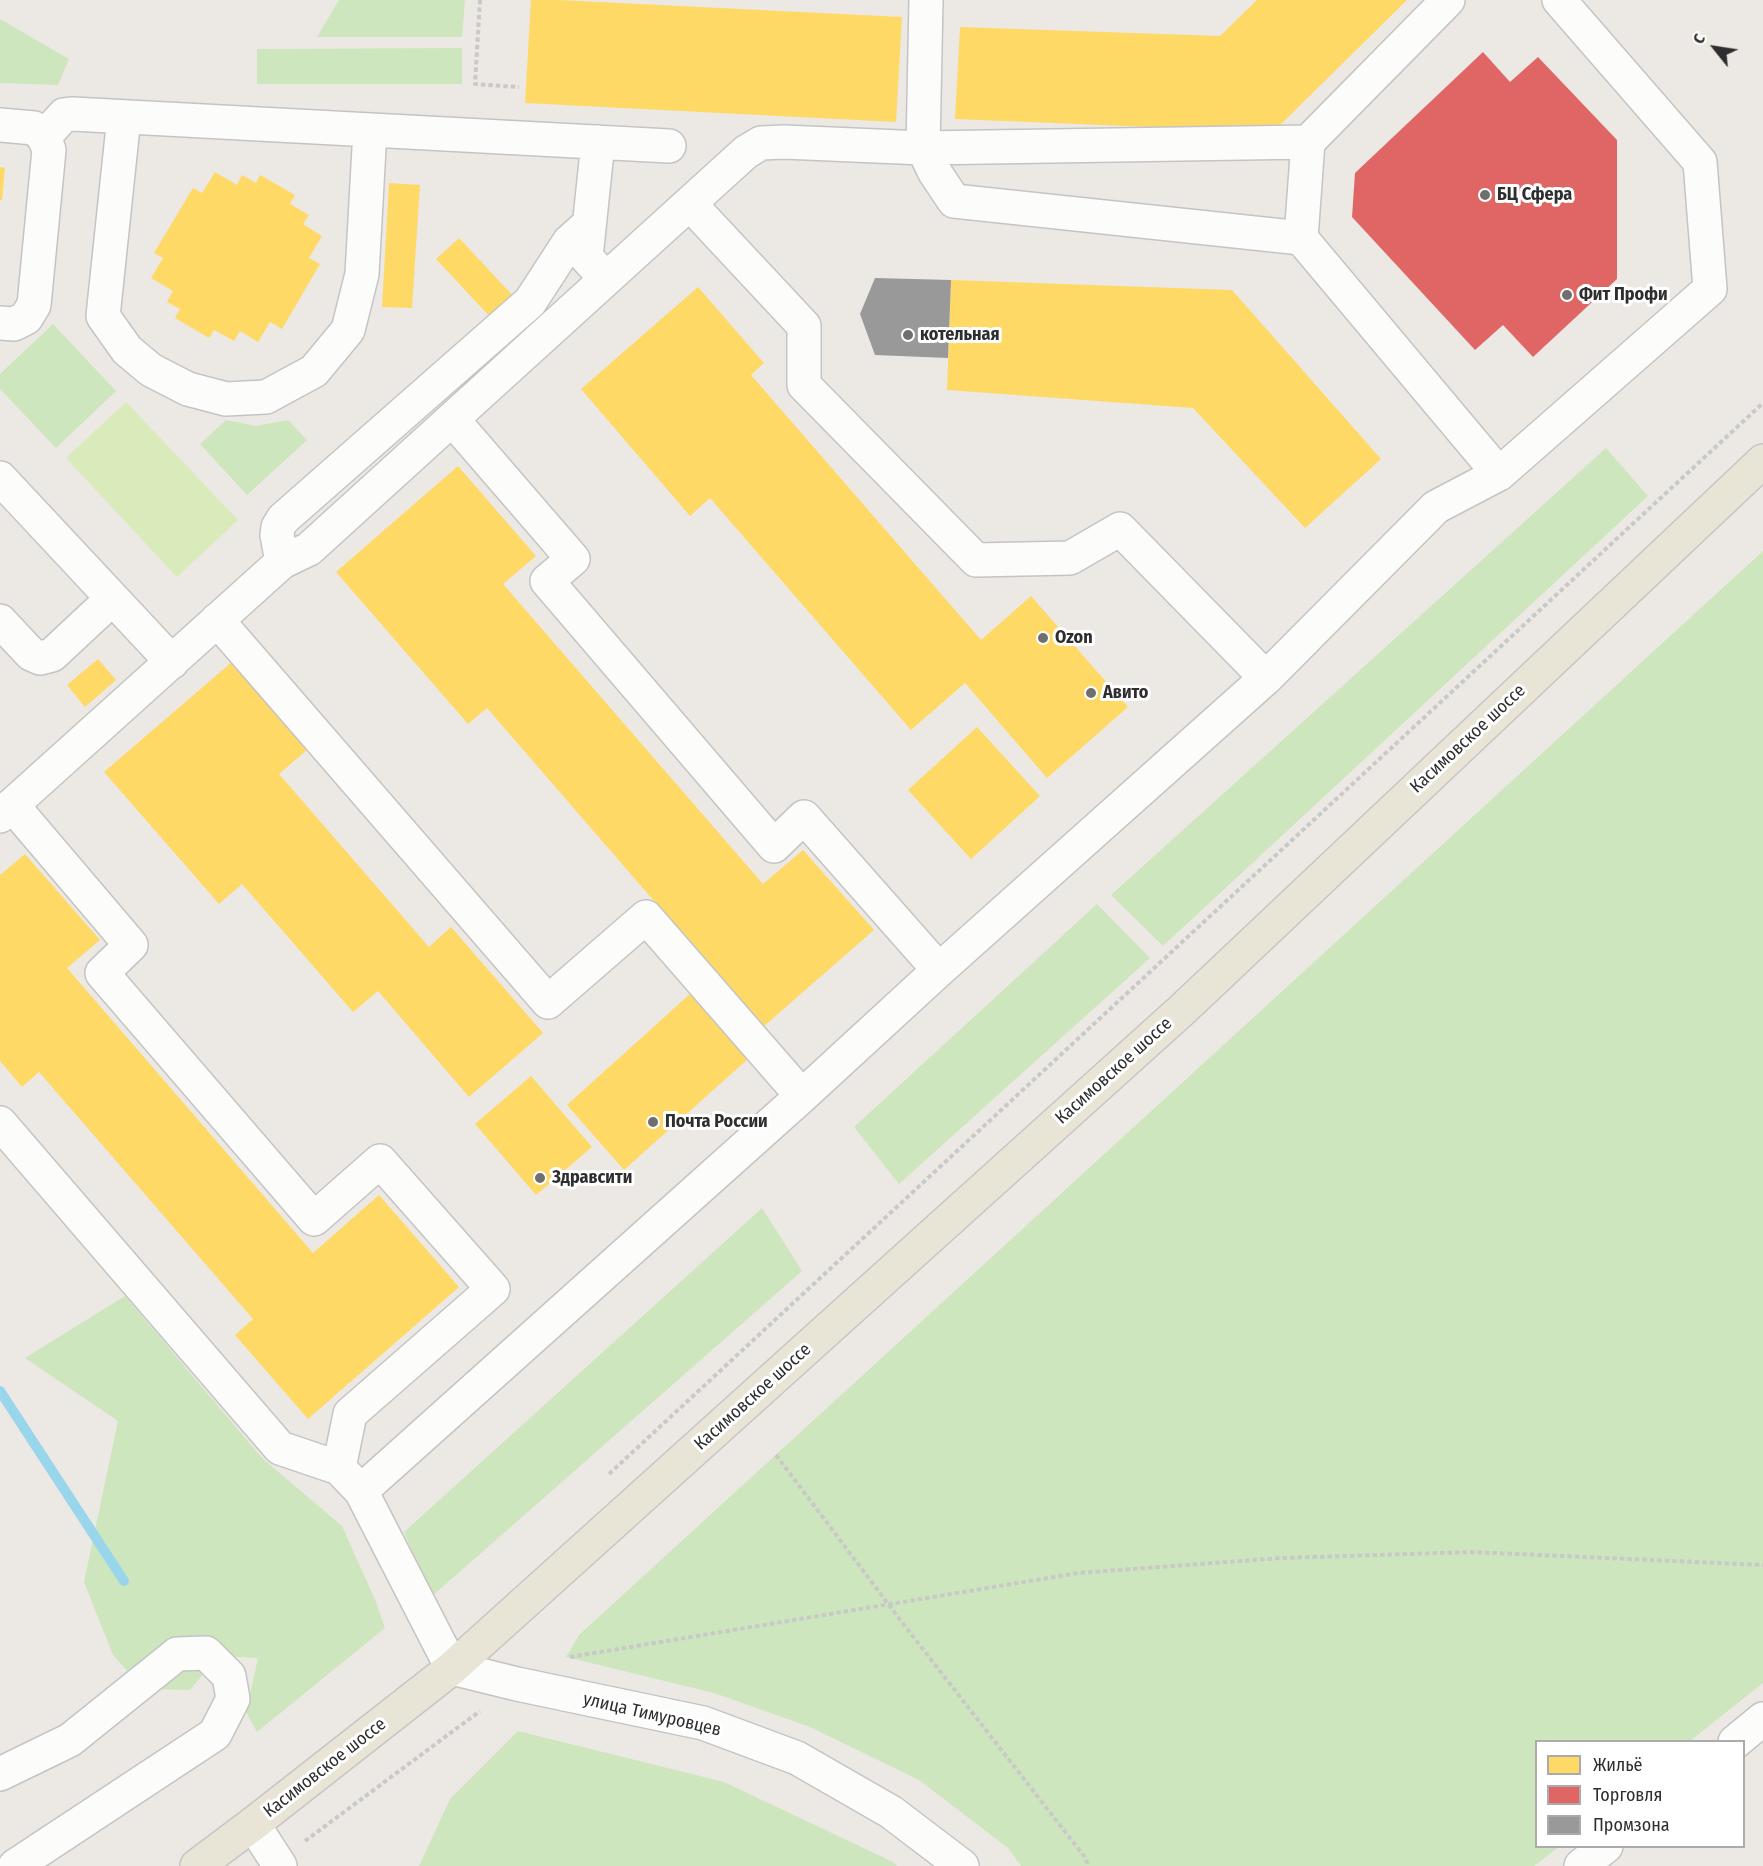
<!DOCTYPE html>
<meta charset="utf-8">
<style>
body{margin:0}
#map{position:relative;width:1763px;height:1866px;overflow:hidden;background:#ece8e4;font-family:"Fira Sans Condensed",sans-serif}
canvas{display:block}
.legend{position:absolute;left:1535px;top:1740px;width:210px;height:108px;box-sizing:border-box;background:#fff;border:2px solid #ababab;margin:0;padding:8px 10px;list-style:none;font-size:18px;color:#2e2e2e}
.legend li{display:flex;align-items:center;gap:12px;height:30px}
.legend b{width:30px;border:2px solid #ababab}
.north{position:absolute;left:1685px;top:18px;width:60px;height:60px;-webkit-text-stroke:4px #fff;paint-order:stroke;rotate:300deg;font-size:16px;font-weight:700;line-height:24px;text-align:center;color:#2e2e2e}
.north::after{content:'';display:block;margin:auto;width:21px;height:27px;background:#2e2e2e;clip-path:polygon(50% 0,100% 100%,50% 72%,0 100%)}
</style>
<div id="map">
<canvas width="1763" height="1866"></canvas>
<ul class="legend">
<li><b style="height:16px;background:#ffd966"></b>Жильё</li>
<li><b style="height:16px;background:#e06666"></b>Торговля</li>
<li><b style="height:16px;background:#999"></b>Промзона</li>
</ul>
<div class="north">С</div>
</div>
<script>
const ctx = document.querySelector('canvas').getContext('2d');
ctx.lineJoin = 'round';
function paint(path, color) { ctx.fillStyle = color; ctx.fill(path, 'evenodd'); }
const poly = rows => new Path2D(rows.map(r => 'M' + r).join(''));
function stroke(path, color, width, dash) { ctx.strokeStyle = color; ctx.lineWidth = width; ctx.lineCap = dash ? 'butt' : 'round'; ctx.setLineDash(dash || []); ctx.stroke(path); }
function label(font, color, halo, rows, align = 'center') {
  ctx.font = font + ' "Fira Sans Condensed",sans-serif'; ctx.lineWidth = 6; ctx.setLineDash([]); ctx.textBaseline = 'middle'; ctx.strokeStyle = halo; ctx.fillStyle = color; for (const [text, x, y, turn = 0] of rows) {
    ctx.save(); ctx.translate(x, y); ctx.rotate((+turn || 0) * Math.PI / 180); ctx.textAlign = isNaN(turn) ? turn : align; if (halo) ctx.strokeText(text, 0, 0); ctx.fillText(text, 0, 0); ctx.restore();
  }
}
paint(poly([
 [339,0,465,0,462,37,317,37],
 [0,19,69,59,58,85,0,83],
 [462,48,462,84,257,84,257,49],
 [53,324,116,391,56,448,0,389,0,374],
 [226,420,256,426,288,420,307,440,247,495,200,444],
 [1606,448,1648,496,1163,946,1111,895],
 [1763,551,1763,1683,1690,1741,1536,1742,1536,1846,1559,1847,1534,1866,1021,1866,1008,1848,919,1780,810,1727,714,1693,566,1657,579,1635],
 [1097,904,1150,958,899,1184,854,1127],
 [762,1208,802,1271,431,1597,404,1532],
 [125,1296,262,1458,342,1526,376,1602,385,1628,257,1732,246,1712,258,1658,218,1656,190,1690,143,1689,113,1655,84,1582,118,1421,25,1358],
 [518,1731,724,1782,893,1862,897,1866,419,1866,450,1799]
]), '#cee6be');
paint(poly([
 [126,402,238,520,177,577,66,458]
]), '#d9eabb');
paint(poly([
 [531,0,559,0,902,17,896,122,525,103],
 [1257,0,1407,0,1273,132,955,119,960,27,1220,36],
 [0,167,5,168,2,200,0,200],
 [215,172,237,185,242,175,256,183,260,175,295,195,290,204,309,215,303,224,322,236,309,258,320,264,282,329,270,322,258,342,240,331,234,341,214,330,209,338,175,318,180,309,167,302,173,291,151,278,163,258,154,253,193,188,202,193],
 [389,183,420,185,412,308,382,307],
 [459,238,516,299,493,320,436,259],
 [951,280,1232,290,1381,459,1305,528,1193,408,947,390],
 [698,287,764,363,751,375,981,640,1031,596,1128,707,1047,778,965,683,911,730,710,498,690,516,581,389],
 [458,466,536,556,503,584,763,884,803,850,874,930,763,1027,487,708,468,724,336,572],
 [98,659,116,680,85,707,67,685],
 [233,661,308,749,279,774,429,947,451,927,543,1033,469,1097,378,991,353,1012,242,884,219,904,104,772],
 [977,727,1040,796,971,859,908,790],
 [25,854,100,940,67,968,313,1253,379,1195,459,1287,308,1419,235,1335,253,1319,39,1072,22,1087,0,1061,0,875],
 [691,993,749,1058,624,1170,567,1105],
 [531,1076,592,1147,536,1195,475,1124]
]), '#ffd966');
paint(poly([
 [1483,52,1510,82,1538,57,1617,140,1617,279,1533,357,1503,325,1475,350,1352,217,1355,173]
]), '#e06666');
paint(poly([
 [875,278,951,280,948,358,875,355,860,314]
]), '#999');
stroke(poly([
 [0,1391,124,1581]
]), '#99d6ec', 10);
const minor = poly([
 [124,117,103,316,127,350,151,370,188,389,226,399,266,397,314,371,348,330,362,274,370,130],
 [0,125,34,128,44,137,49,150,34,305,26,318,14,324,0,323],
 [44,137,64,115,73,114,669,146],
 [598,142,586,257,606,279],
 [690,204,804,326,804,385,976,560,1070,558,1120,529,1266,678],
 [1301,238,1308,142],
 [452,419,573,559,547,581,774,846,804,817,939,970],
 [1499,474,1710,289,1700,162,1559,0],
 [0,478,172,662],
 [282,562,277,535,278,527,283,519,530,302,569,242,589,224],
 [217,620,548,1002,646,917,802,1096],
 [0,621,31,654,40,658,52,655,112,599],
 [12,805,131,945,102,973,314,1219,380,1161,493,1289,350,1414,339,1468],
 [0,816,282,562,309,549,746,152,761,143,784,142,923,148,1308,142,1448,0],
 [0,1123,280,1448,339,1468,361,1491,452,1668,517,1684,703,1723,797,1758,891,1812,962,1866],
 [361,1491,802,1096,939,970,1266,678,1436,507,1499,474,1301,238,954,201,934,171,923,148,926,0],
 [1735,1742,1763,1719],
 [0,1774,70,1740,177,1654,206,1653,229,1676,233,1699,215,1734,15,1866],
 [253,1824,280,1866],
 [1581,1866,1606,1846]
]);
const major = poly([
 [197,1866,253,1824,452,1668,1183,1009,1763,461]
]);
stroke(minor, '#c5c4c5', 36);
stroke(major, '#c6c5c4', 36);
stroke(poly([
 [480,0,475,84,519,87],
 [776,1455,901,1621,1084,1856,1089,1866],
 [609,1474,1763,403],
 [570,1657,1078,1573,1281,1558,1472,1552,1763,1565],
 [305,1841,480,1711]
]), '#c9c9c8', 4, [4.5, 3]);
stroke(minor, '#fcfcfb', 33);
stroke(major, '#e8e4d6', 33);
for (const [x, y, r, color] of [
 [1485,195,6,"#706f6e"],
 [1567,295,6,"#706f6e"],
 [908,335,6,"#706f6e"],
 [1043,638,6,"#706f6e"],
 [1091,693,6,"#706f6e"],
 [653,1122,6,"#706f6e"],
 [540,1178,6,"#706f6e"]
]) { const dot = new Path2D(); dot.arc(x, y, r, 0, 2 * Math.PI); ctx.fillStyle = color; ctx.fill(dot); stroke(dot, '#fff', 2); }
label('bold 18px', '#2e2e2e', '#fff', [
 ["БЦ Сфера",1497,195],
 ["Фит Профи",1579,295],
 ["котельная",920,335],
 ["Ozon",1055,638],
 ["Авито",1103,693],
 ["Почта России",665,1122],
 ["Здравсити",552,1178]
], 'left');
label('18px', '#2e2e2e', '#fff', [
 ["Касимовское шоссе",1468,739,-43],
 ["Касимовское шоссе",1114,1071,-42],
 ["Касимовское шоссе",753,1397,-42],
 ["улица Тимуровцев",652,1715,13],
 ["Касимовское шоссе",325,1768,-38]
]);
</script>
